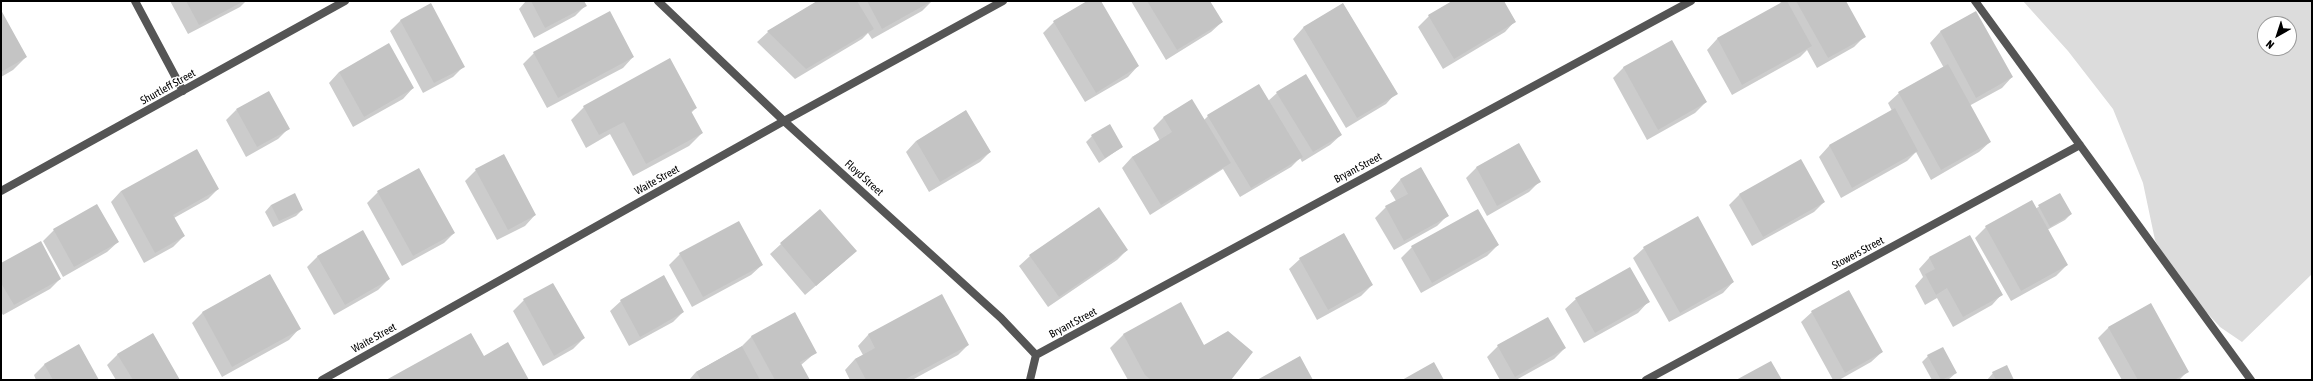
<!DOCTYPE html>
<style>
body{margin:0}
#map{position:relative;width:2313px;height:381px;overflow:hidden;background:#fff;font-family:"Asap Condensed",sans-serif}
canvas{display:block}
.frame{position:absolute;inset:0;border:2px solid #000;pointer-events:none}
.north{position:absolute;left:2257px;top:16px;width:40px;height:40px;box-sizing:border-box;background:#fff;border:1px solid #999;border-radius:50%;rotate:219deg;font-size:11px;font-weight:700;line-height:16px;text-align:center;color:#000}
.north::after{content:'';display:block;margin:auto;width:14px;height:18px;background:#000;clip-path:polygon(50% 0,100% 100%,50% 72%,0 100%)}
</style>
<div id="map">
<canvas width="2313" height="381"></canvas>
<div class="frame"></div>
<div class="north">N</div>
</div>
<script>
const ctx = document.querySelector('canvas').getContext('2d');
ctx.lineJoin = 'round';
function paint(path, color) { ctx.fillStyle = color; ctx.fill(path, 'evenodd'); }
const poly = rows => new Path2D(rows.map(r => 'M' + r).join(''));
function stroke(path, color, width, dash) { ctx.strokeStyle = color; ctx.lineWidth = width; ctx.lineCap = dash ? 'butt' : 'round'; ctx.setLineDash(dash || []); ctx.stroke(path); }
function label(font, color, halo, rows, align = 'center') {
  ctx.font = font + ' "Asap Condensed",sans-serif'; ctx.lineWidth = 3; ctx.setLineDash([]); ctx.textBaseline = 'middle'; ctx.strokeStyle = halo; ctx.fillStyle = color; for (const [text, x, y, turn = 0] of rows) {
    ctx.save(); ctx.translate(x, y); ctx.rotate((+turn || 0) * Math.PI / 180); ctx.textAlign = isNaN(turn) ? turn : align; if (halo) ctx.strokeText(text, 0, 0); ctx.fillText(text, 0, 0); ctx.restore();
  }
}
paint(poly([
 [2023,1,2312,1,2312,274,2242,342,2220,327,2176,279,2155,240,2143,183,2113,109,2068,51],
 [2265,24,2289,24,2289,48,2265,48]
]), '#dcdcdc');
paint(poly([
 [170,1,246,1,240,7,188,34],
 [526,1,583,1,586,5,575,16,534,38,519,9],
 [819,1,932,1,922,11,872,39,868,33,862,39,795,79,757,42,768,32],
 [1089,1,1100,1,1138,66,1128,77,1085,102,1043,33,1054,22],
 [1131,1,1209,1,1222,22,1211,32,1166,60],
 [1454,1,1506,1,1504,3,1515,21,1505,32,1443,69,1418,27,1429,16],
 [1780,1,1844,1,1864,37,1854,47,1817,68,1807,50,1800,57,1732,95,1707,50,1717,39,1781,4],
 [431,4,463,67,453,77,423,93,390,31,400,21],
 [1343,4,1396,93,1386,104,1346,128,1293,39,1303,28],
 [1,12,26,57,13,70,1,77],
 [1976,13,2012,77,2002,88,1969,106,1990,142,1979,152,1931,180,1916,152,1907,161,1841,198,1819,157,1829,146,1892,111,1888,103,1899,93,1944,68,1930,43,1940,32],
 [534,53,633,57,623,68,547,108,523,64],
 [1624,67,1706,102,1695,113,1647,140,1613,78],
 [339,72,413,88,403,99,353,127,329,83],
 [1277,93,1341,135,1330,145,1302,162,1300,158,1291,167,1240,197,1223,169,1150,215,1122,168,1132,157,1160,141,1153,128,1163,118,1192,101,1204,120,1208,116,1268,101],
 [584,107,696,108,691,113,702,133,689,146,633,176,610,134,586,148,571,120],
 [236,110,289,128,278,139,246,157,226,120],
 [1092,136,1122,147,1099,163,1086,142],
 [916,141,990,152,980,162,929,192,906,152],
 [1518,144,1539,182,1529,192,1487,216,1466,178,1476,168],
 [503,155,535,215,525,226,497,240,465,181,476,170],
 [1421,168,1447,216,1437,226,1394,250,1375,218,1386,207,1396,201,1390,191,1400,180],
 [218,189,208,199,174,218,184,236,173,247,144,263,111,202,121,191],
 [378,192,454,233,444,243,402,266,367,203],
 [2060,194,2071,214,2065,220,2047,230,2067,265,2056,276,2011,301,1975,238,1986,227,2035,209],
 [1739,195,1824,202,1814,212,1752,246,1729,205],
 [271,205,302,210,296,216,273,227,265,212],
 [54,230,118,242,107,252,63,277,43,241],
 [1969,236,2002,294,1992,305,1953,327,1937,298,1925,305,1915,286,1923,277,1919,269,1929,258],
 [781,244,845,261,805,295,770,254],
 [1498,245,1487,256,1421,293,1401,258,1412,247],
 [1644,248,1733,282,1723,293,1669,322,1633,258],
 [1127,250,1117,260,1048,307,1019,266,1030,256],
 [680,254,762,265,751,275,692,307,669,265],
 [318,256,389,279,378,290,334,315,307,267],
 [1300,259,1372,285,1361,296,1317,320,1289,269],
 [1,264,60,279,50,289,3,315,1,312],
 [269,275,299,329,289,340,222,377,192,323,202,313],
 [942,296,968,345,958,355,912,380,850,380,845,370,855,359,863,355,858,346,868,335],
 [1576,299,1648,302,1638,313,1584,343,1565,309],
 [524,300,584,338,573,349,543,366,513,311],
 [621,301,683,312,673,322,629,346,610,311],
 [1180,304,1204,346,1229,380,1128,380,1110,348,1123,335],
 [1812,312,1882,352,1871,362,1839,380,1833,380,1801,322],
 [2109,327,2188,371,2179,380,2122,380,2098,338],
 [752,336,815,353,801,365,809,380,689,380,696,372,741,347],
 [79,345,98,380,36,380,34,375,44,365],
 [1498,346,1565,348,1554,359,1516,380,1500,380,1487,357],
 [118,354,179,380,116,380,107,365],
 [1928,356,1956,373,1948,380,1932,380,1922,362],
 [1993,373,2013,380,1987,380]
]), '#0003');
paint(poly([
 [186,1,244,1,199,25],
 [531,1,584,1,587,6,545,28],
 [817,1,857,1,874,29,806,69,767,31],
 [867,1,932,1,882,29],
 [1087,1,1101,1,1139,66,1096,93,1053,21],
 [1147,1,1210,1,1223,22,1177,50],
 [1452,1,1504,1,1516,22,1454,59,1428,15],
 [1784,1,1787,1,1812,46,1742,85,1717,38],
 [1796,1,1846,1,1866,37,1828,58],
 [431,3,465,67,434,83,400,20],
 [1343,3,1398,94,1357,118,1303,27],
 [1,10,27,57,1,72],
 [610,11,634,57,558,98,533,52],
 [1976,11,2013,77,1976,98,1940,31],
 [1672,40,1707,102,1658,130,1623,67],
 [389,43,414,88,364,117,339,72],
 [670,58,697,108,691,111,703,133,646,164,624,122,599,135,583,106],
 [1948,64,1991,142,1941,170,1898,92],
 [1306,74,1342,135,1313,152,1276,92],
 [1259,84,1303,157,1251,188,1207,115],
 [269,91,290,129,257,147,236,109],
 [1192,99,1231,163,1161,205,1132,157,1172,132,1163,117],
 [1895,108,1918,151,1852,188,1829,145],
 [966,110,991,152,940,182,916,141],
 [1110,124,1123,147,1105,158,1091,135],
 [1519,143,1541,182,1497,206,1476,167],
 [197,149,219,189,173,215,185,236,155,253,121,191],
 [504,154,536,215,508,230,475,169],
 [1801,159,1825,202,1763,237,1739,194],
 [1421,167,1449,216,1404,241,1385,206,1408,194,1400,179],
 [419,168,455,233,413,256,377,191],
 [295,193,303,210,279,221,271,205],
 [2060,193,2072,214,2050,227,2038,205],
 [2032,200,2068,265,2021,291,1985,226],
 [97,204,119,242,74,267,53,229],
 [1099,207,1128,250,1059,297,1029,255],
 [820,209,857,251,816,286,780,243],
 [1478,209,1499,245,1432,283,1411,246],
 [1698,216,1734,282,1680,313,1643,247],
 [739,221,763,265,703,297,679,253],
 [363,230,390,279,345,305,317,256],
 [1344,233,1373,285,1328,310,1299,258],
 [1970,235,2003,295,1963,317,1947,288,1936,295,1925,274,1935,269,1929,257],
 [41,241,61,279,14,305,1,283,1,263],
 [1630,267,1650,302,1595,333,1575,298],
 [270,274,301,329,232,367,202,312],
 [664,275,684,312,640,337,620,300],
 [553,283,585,338,554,356,523,299],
 [1849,290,1883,352,1845,373,1811,311],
 [942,294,969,345,904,380,866,380,855,359,875,348,868,334],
 [1181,302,1204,345,1228,331,1253,352,1231,380,1151,380,1145,375,1123,334],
 [2151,303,2189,372,2174,380,2138,380,2108,327],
 [795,312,817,353,800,362,810,380,775,380,751,336],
 [1548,317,1566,348,1515,377,1497,345],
 [153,333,180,380,133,380,117,354],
 [471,333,484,356,508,342,529,380,386,380],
 [79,344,99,380,53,380,44,364],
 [742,346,760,380,701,380,696,372],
 [1943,347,1957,373,1941,380,1927,355],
 [1300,356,1313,380,1257,380],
 [1771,361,1782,380,1736,380],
 [1434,362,1444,380,1402,380],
 [2007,365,2014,380,1996,380,1992,372]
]), '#c4c4c4');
stroke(poly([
 [135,1,183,91],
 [658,1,784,121,1001,318,1036,355,1030,380],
 [1975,1,2251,380],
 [1,191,345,1],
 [1036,355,1691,1],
 [322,380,784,121,1003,1],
 [1646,380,2080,145]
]), '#555', 8);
label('11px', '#000', '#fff', [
 ["Shurtleff Street",168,87,-29],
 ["Bryant Street",1358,168,-28],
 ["Floyd Street",864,178,42],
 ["Waite Street",657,180,-29],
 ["Stowers Street",1858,253,-28],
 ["Bryant Street",1073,323,-28],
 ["Waite Street",374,338,-29]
]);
</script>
